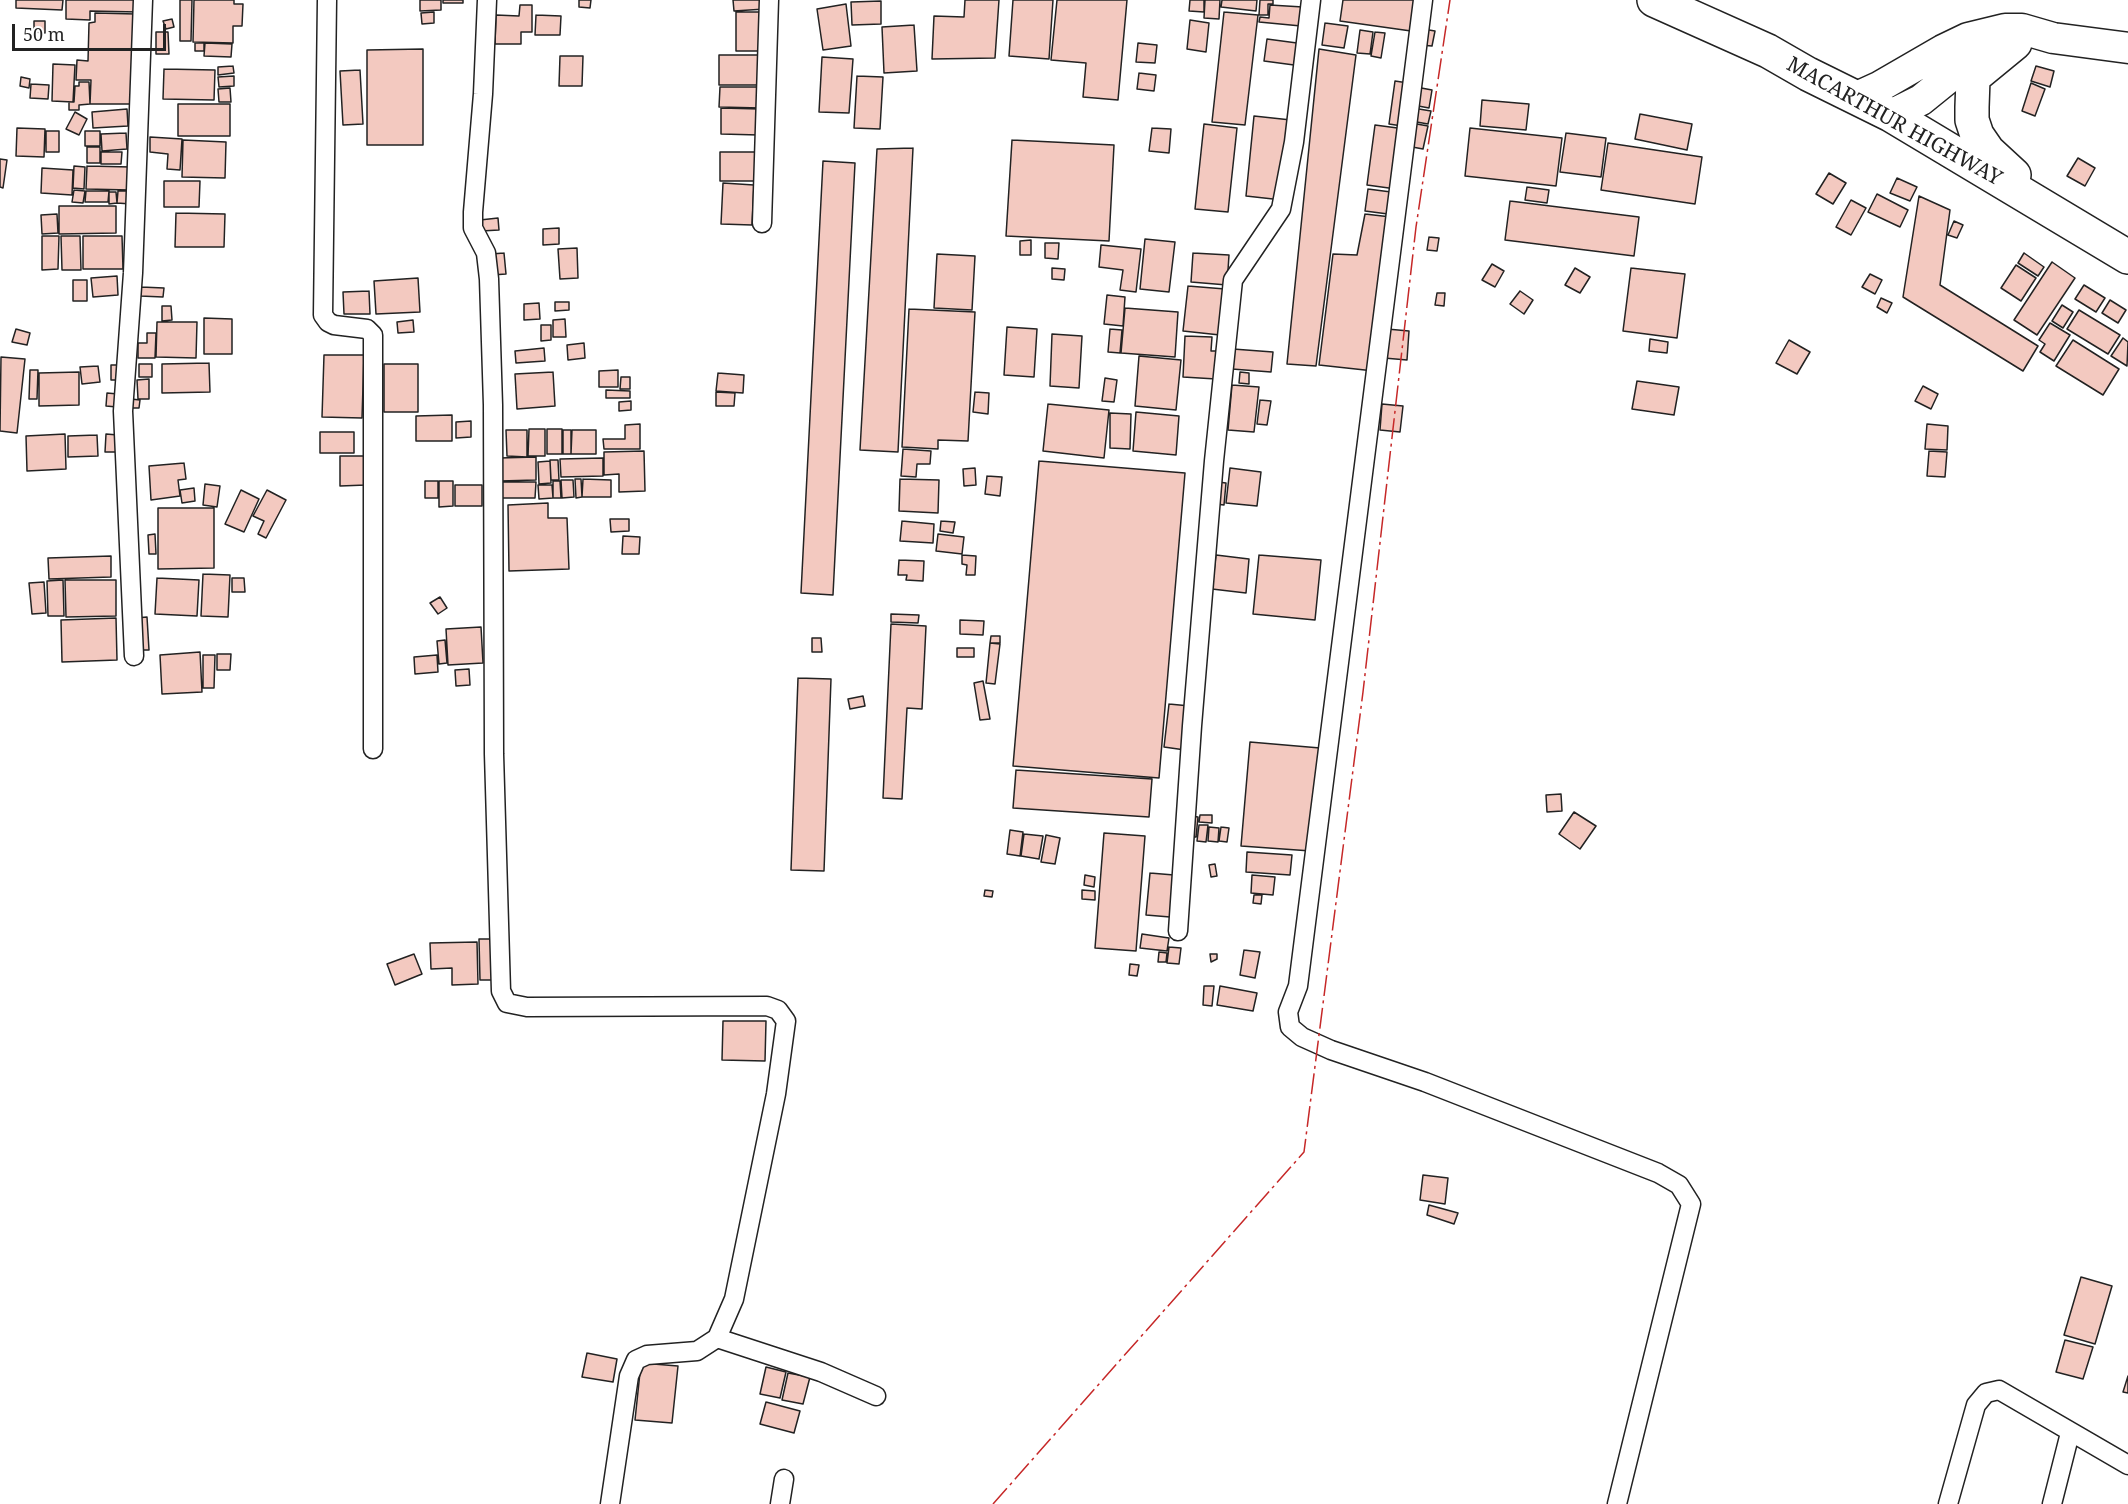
<!DOCTYPE html>
<style>
body{margin:0}
#map{position:relative;width:2128px;height:1504px;overflow:hidden;background:#fff;font-family:"Noto Serif",serif}
canvas{display:block}
.scale{position:absolute;left:12px;top:24px;width:154px;height:27px;box-sizing:border-box;border:3px solid #222;border-top:0;padding-left:8px;font-size:18px;line-height:21px;white-space:nowrap;color:#222;-webkit-text-stroke:4px #fff;paint-order:stroke}
</style>
<div id="map">
<canvas width="2128" height="1504"></canvas>
<div class="scale">50 m</div>
</div>
<script>
const ctx = document.querySelector('canvas').getContext('2d');
ctx.lineJoin = 'round';
function paint(path, color) { ctx.fillStyle = color; ctx.fill(path, 'evenodd'); }
const poly = rows => new Path2D(rows.map(r => 'M' + r).join(''));
function stroke(path, color, width, dash) { ctx.strokeStyle = color; ctx.lineWidth = width; ctx.lineCap = dash ? 'butt' : 'round'; ctx.setLineDash(dash || []); ctx.stroke(path); }
function label(font, color, halo, rows, align = 'center') {
  ctx.font = font + ' "Noto Serif",serif'; ctx.lineWidth = 4.5; ctx.setLineDash([]); ctx.textBaseline = 'middle'; ctx.strokeStyle = halo; ctx.fillStyle = color; for (const [text, x, y, turn = 0] of rows) {
    ctx.save(); ctx.translate(x, y); ctx.rotate((+turn || 0) * Math.PI / 180); ctx.textAlign = isNaN(turn) ? turn : align; if (halo) ctx.strokeText(text, 0, 0); ctx.fillText(text, 0, 0); ctx.restore();
  }
}
const building = poly([
 [16,0,63,0,62,10,16,8,16,0],
 [66,0,138,0,138,12,90,11,90,20,66,19,66,0],
 [180,0,192,0,191,41,180,41,180,0],
 [194,0,234,0,234,4,243,4,242,26,233,26,233,43,193,42,194,0],
 [420,0,441,0,441,10,420,11,420,0],
 [443,0,463,0,463,3,443,3,443,0],
 [579,0,591,0,590,8,579,7,579,0],
 [733,0,764,0,765,9,734,11,733,0],
 [965,0,999,0,995,58,932,59,934,16,964,17,965,0],
 [1013,0,1053,0,1049,59,1009,56,1013,0],
 [1057,0,1127,0,1118,100,1083,97,1086,63,1051,60,1057,0],
 [1190,0,1204,0,1204,12,1189,11,1190,0],
 [1205,0,1220,0,1219,19,1204,18,1205,0],
 [1222,0,1257,0,1256,11,1221,7,1222,0],
 [1260,0,1273,0,1273,4,1268,4,1268,15,1259,15,1260,0],
 [1343,0,1416,0,1411,31,1340,21,1343,0],
 [881,1,881,24,852,25,851,2,881,1],
 [846,4,851,46,823,50,817,9,846,4],
 [520,5,532,5,532,32,521,32,521,44,495,44,496,15,519,16,520,5],
 [1270,5,1303,7,1301,26,1259,22,1260,17,1269,18,1270,5],
 [434,12,434,23,422,24,421,13,434,12],
 [736,12,763,12,763,51,736,51,736,12],
 [1224,12,1258,15,1245,125,1212,122,1224,12],
 [95,13,136,14,134,104,90,104,91,80,76,80,77,60,88,61,89,23,95,22,95,13],
 [536,15,561,16,560,35,535,35,536,15],
 [172,19,174,27,166,29,163,21,172,19],
 [1190,20,1209,23,1206,52,1187,49,1190,20],
 [34,21,45,21,45,33,34,32,34,21],
 [1325,23,1348,26,1344,48,1322,45,1325,23],
 [914,25,917,71,884,73,882,27,914,25],
 [1423,29,1435,31,1432,46,1420,45,1423,29],
 [1360,30,1373,32,1370,54,1357,53,1360,30],
 [156,32,168,32,169,54,156,54,156,32],
 [1375,32,1385,33,1381,58,1371,56,1375,32],
 [1267,39,1297,43,1294,65,1264,61,1267,39],
 [195,43,204,43,204,51,195,51,195,43],
 [205,43,232,44,231,57,204,56,205,43],
 [1138,43,1157,45,1155,63,1136,62,1138,43],
 [423,49,423,145,367,145,367,50,423,49],
 [1319,49,1356,55,1316,366,1287,364,1319,49],
 [719,55,763,55,763,85,719,85,719,55],
 [560,56,583,56,582,86,559,86,560,56],
 [822,57,853,59,849,113,819,112,822,57],
 [53,64,75,65,73,102,52,101,53,64],
 [233,66,234,73,218,75,218,67,233,66],
 [2036,66,2054,71,2050,87,2031,81,2036,66],
 [164,69,215,70,214,100,163,99,164,69],
 [360,70,363,124,343,125,340,71,360,70],
 [1139,73,1156,75,1154,91,1137,89,1139,73],
 [234,76,234,86,219,87,218,77,234,76],
 [857,76,883,77,880,129,854,128,857,76],
 [21,77,30,79,29,88,20,86,21,77],
 [1395,81,1408,83,1402,126,1389,124,1395,81],
 [79,82,89,82,90,104,79,105,79,110,69,110,69,102,74,102,75,86,79,86,79,82],
 [2031,83,2045,89,2035,116,2022,111,2031,83],
 [31,84,49,85,48,99,30,98,31,84],
 [720,87,761,87,761,108,719,107,720,87],
 [1416,87,1432,90,1429,108,1413,105,1416,87],
 [230,88,231,102,219,102,218,89,230,88],
 [1482,100,1529,104,1526,130,1480,126,1482,100],
 [178,104,230,104,230,136,178,136,178,104],
 [721,108,760,109,759,135,721,134,721,108],
 [1413,108,1431,111,1428,124,1411,121,1413,108],
 [127,109,128,126,93,128,92,112,127,109],
 [75,112,87,119,79,135,66,129,75,112],
 [1640,114,1692,124,1687,150,1635,139,1640,114],
 [1254,116,1291,120,1282,200,1246,196,1254,116],
 [1411,123,1428,126,1423,149,1407,146,1411,123],
 [1204,124,1237,128,1228,212,1195,209,1204,124],
 [1375,125,1405,129,1396,189,1367,185,1375,125],
 [17,128,45,129,44,157,16,156,17,128],
 [1152,128,1171,129,1169,153,1149,151,1152,128],
 [1470,128,1562,138,1556,186,1465,176,1470,128],
 [46,131,59,131,59,152,46,152,46,131],
 [85,131,100,131,100,146,85,146,85,131],
 [126,133,127,149,102,151,101,134,126,133],
 [1566,133,1606,138,1601,177,1560,172,1566,133],
 [150,137,182,139,180,170,167,169,168,154,150,152,150,137],
 [183,140,226,142,225,178,182,177,183,140],
 [1012,140,1114,145,1109,241,1006,236,1012,140],
 [1608,143,1702,157,1695,204,1601,190,1608,143],
 [87,147,100,147,100,163,87,163,87,147],
 [913,148,898,452,860,450,877,149,913,148],
 [101,152,122,152,121,164,101,164,101,152],
 [720,152,755,152,755,181,720,181,720,152],
 [2078,158,2095,168,2085,186,2067,176,2078,158],
 [0,159,7,160,3,188,0,187,0,159],
 [823,161,855,163,833,595,801,593,823,161],
 [74,166,85,167,84,189,73,188,74,166],
 [87,166,131,167,130,190,86,189,87,166],
 [42,168,73,170,72,195,41,193,42,168],
 [1829,173,1846,183,1833,204,1816,194,1829,173],
 [1897,178,1917,187,1910,201,1890,193,1897,178],
 [164,181,200,181,199,207,164,207,164,181],
 [723,183,754,185,752,225,721,224,723,183],
 [1527,187,1549,190,1547,203,1525,200,1527,187],
 [1368,189,1391,192,1388,214,1365,211,1368,189],
 [74,190,85,191,83,203,72,202,74,190],
 [86,191,109,191,108,202,85,202,86,191],
 [118,191,131,191,131,204,117,203,118,191],
 [109,192,116,192,117,203,109,204,109,192],
 [1877,194,1908,210,1900,227,1868,212,1877,194],
 [1919,196,1950,210,1940,285,2038,346,2023,371,1903,297,1919,196],
 [1851,200,1866,208,1851,235,1836,227,1851,200],
 [1510,201,1639,217,1634,256,1505,240,1510,201],
 [59,206,116,206,116,233,59,234,59,206],
 [176,213,225,214,224,247,175,247,176,213],
 [57,214,58,233,42,234,41,215,57,214],
 [1365,214,1391,217,1374,371,1319,365,1333,254,1357,255,1365,214],
 [498,218,499,230,481,231,480,220,498,218],
 [1954,221,1963,225,1957,238,1948,235,1954,221],
 [559,228,559,244,543,245,543,229,559,228],
 [42,236,59,236,58,269,42,270,42,236],
 [61,236,80,236,81,270,62,270,61,236],
 [83,236,122,236,123,269,83,269,83,236],
 [1429,237,1439,238,1437,251,1427,250,1429,237],
 [1145,239,1175,242,1169,292,1140,289,1145,239],
 [1031,240,1031,255,1020,255,1020,241,1031,240],
 [1045,243,1059,243,1058,259,1045,258,1045,243],
 [1101,245,1141,249,1136,292,1120,290,1123,270,1099,267,1101,245],
 [577,248,578,278,560,279,558,249,577,248],
 [504,253,506,274,492,275,491,254,504,253],
 [1193,253,1229,255,1227,285,1191,282,1193,253],
 [2024,253,2044,267,2038,276,2018,263,2024,253],
 [937,254,975,256,972,310,934,308,937,254],
 [2052,262,2075,278,2037,335,2014,320,2052,262],
 [1492,264,1504,271,1495,287,1482,280,1492,264],
 [2016,265,2036,278,2021,301,2001,288,2016,265],
 [1052,268,1065,269,1064,280,1052,279,1052,268],
 [1575,268,1590,277,1580,293,1565,285,1575,268],
 [1631,268,1685,274,1677,338,1623,331,1631,268],
 [1870,274,1882,280,1875,294,1862,287,1870,274],
 [117,276,118,295,93,297,91,278,117,276],
 [418,278,420,312,376,314,374,281,418,278],
 [73,280,87,280,87,301,73,301,73,280],
 [2084,285,2105,298,2096,312,2075,299,2084,285],
 [1188,286,1225,289,1220,335,1183,331,1188,286],
 [141,287,164,288,163,297,140,296,141,287],
 [369,291,370,314,344,314,343,292,369,291],
 [1520,291,1533,300,1524,314,1510,304,1520,291],
 [1437,293,1445,293,1444,306,1435,305,1437,293],
 [1107,295,1125,297,1123,326,1104,324,1107,295],
 [1881,298,1892,303,1887,313,1877,307,1881,298],
 [2110,300,2126,310,2118,323,2102,313,2110,300],
 [555,302,569,302,569,310,555,311,555,302],
 [539,303,540,319,524,320,524,304,539,303],
 [2062,305,2073,312,2063,328,2052,321,2062,305],
 [162,306,171,306,172,320,162,321,162,306],
 [1125,308,1178,312,1175,357,1121,353,1125,308],
 [909,309,975,312,968,441,938,440,938,449,902,447,909,309],
 [2079,310,2120,335,2108,354,2067,329,2079,310],
 [204,318,232,319,232,354,204,354,204,318],
 [565,319,566,337,553,337,553,320,565,319],
 [413,320,414,332,398,333,397,322,413,320],
 [157,322,197,322,196,358,156,357,157,322],
 [2050,323,2070,335,2054,361,2040,352,2045,344,2039,340,2050,323],
 [541,325,551,325,551,340,541,341,541,325],
 [1007,327,1037,329,1034,377,1004,375,1007,327],
 [16,329,30,333,27,345,12,342,16,329],
 [1110,329,1122,330,1120,353,1108,352,1110,329],
 [1387,329,1409,331,1407,360,1384,358,1387,329],
 [147,333,156,333,155,358,138,358,138,343,147,343,147,333],
 [1052,334,1082,336,1079,388,1050,386,1052,334],
 [1185,336,1212,337,1211,351,1217,351,1216,379,1183,377,1185,336],
 [2123,338,2128,342,2127,366,2111,356,2123,338],
 [1650,339,1668,342,1667,353,1649,351,1650,339],
 [1789,340,1810,352,1797,374,1776,363,1789,340],
 [2073,340,2119,369,2103,395,2056,366,2073,340],
 [584,343,585,358,568,360,567,345,584,343],
 [544,348,545,361,516,363,515,351,544,348],
 [1233,349,1273,352,1271,372,1232,369,1233,349],
 [324,355,364,355,362,418,322,417,324,355],
 [1139,356,1181,360,1176,410,1135,406,1139,356],
 [1,357,25,359,17,433,0,431,1,357],
 [209,363,210,392,162,393,162,364,209,363],
 [139,364,152,364,152,377,139,377,139,364],
 [384,364,418,364,418,412,384,412,384,364],
 [111,365,119,365,119,380,111,380,111,365],
 [98,366,100,382,82,384,80,367,98,366],
 [30,370,38,370,37,399,29,399,30,370],
 [618,370,618,387,599,387,599,371,618,370],
 [79,372,79,405,39,406,39,373,79,372],
 [553,372,555,406,517,409,515,374,553,372],
 [1240,372,1249,373,1249,384,1239,383,1240,372],
 [718,373,744,375,743,393,716,391,718,373],
 [621,377,630,377,630,389,620,389,621,377],
 [1105,378,1117,380,1114,402,1102,401,1105,378],
 [149,379,149,399,138,399,137,380,149,379],
 [1637,381,1679,387,1674,415,1632,409,1637,381],
 [1232,385,1259,387,1254,432,1228,430,1232,385],
 [1923,386,1938,394,1931,409,1915,401,1923,386],
 [606,390,630,391,630,398,606,398,606,390],
 [716,392,735,393,734,406,716,406,716,392],
 [975,392,989,393,988,414,973,412,975,392],
 [107,393,118,394,117,407,106,406,107,393],
 [131,399,140,400,139,408,131,408,131,399],
 [1260,400,1271,401,1267,425,1257,424,1260,400],
 [631,401,631,410,619,411,619,402,631,401],
 [1048,404,1109,410,1104,458,1043,451,1048,404],
 [1382,404,1403,406,1400,432,1380,430,1382,404],
 [1136,412,1179,416,1176,455,1133,451,1136,412],
 [1110,413,1131,414,1130,449,1110,448,1110,413],
 [452,415,452,441,416,441,416,416,452,415],
 [471,421,471,437,456,438,456,422,471,421],
 [640,424,640,449,604,449,603,439,625,439,625,425,640,424],
 [1927,424,1948,426,1947,450,1925,449,1927,424],
 [529,429,545,429,545,456,528,456,529,429],
 [547,429,562,429,562,454,547,454,547,429],
 [506,430,527,430,527,457,507,456,506,430],
 [563,430,571,430,571,454,563,454,563,430],
 [572,430,596,430,596,454,571,454,572,430],
 [320,432,354,432,354,453,320,453,320,432],
 [65,434,66,469,27,471,26,436,65,434],
 [106,434,118,435,118,452,105,452,106,434],
 [97,435,98,456,68,457,68,436,97,435],
 [903,449,931,451,930,464,917,464,916,477,901,476,903,449],
 [644,451,645,491,619,492,619,474,604,475,604,452,644,451],
 [1929,451,1947,452,1945,477,1927,476,1929,451],
 [340,456,365,456,366,485,340,486,340,456],
 [536,457,536,480,500,481,499,458,536,457],
 [603,458,603,476,561,477,560,459,603,458],
 [550,460,558,460,559,480,551,480,550,460],
 [550,461,551,483,539,484,538,462,550,461],
 [1039,461,1185,473,1159,778,1013,766,1039,461],
 [184,463,186,479,178,480,180,496,151,500,149,466,184,463],
 [975,468,976,485,964,486,963,469,975,468],
 [1230,468,1261,472,1257,506,1226,503,1230,468],
 [987,476,1002,477,1000,496,985,494,987,476],
 [575,479,581,479,582,497,576,498,575,479],
 [583,479,611,480,611,497,582,497,583,479],
 [900,479,939,480,938,513,899,511,900,479],
 [561,480,573,480,574,497,562,498,561,480],
 [425,481,438,481,438,498,425,498,425,481],
 [439,481,453,481,453,506,439,507,439,481],
 [553,481,560,481,561,498,553,498,553,481],
 [501,482,536,482,535,498,500,498,501,482],
 [1218,482,1226,483,1224,505,1216,504,1218,482],
 [205,484,220,486,217,507,203,505,205,484],
 [455,485,482,485,482,506,455,506,455,485],
 [538,485,552,485,553,498,539,499,538,485],
 [194,488,195,501,182,503,180,490,194,488],
 [241,490,259,499,244,532,225,524,241,490],
 [267,490,286,500,266,538,258,534,264,521,253,516,267,490],
 [548,503,548,518,567,518,569,569,509,571,508,505,548,503],
 [158,508,214,508,214,568,158,569,158,508],
 [610,519,629,519,629,531,611,532,610,519],
 [902,521,934,524,933,543,900,541,902,521],
 [941,521,955,522,953,533,940,531,941,521],
 [155,534,156,554,149,554,148,535,155,534],
 [938,534,964,537,962,554,936,551,938,534],
 [623,536,640,537,639,554,622,554,623,536],
 [962,555,976,556,975,575,966,575,967,565,962,564,962,555],
 [1216,555,1249,559,1246,593,1212,589,1216,555],
 [1259,555,1321,560,1315,620,1253,614,1259,555],
 [111,556,111,577,49,579,48,558,111,556],
 [899,560,924,561,923,581,906,580,907,575,898,575,899,560],
 [203,574,230,575,228,617,201,616,203,574],
 [157,578,199,580,197,616,155,614,157,578],
 [232,578,244,578,245,592,232,592,232,578],
 [63,580,64,616,48,616,47,581,63,580],
 [65,580,116,580,116,616,66,617,65,580],
 [44,582,46,613,32,614,29,583,44,582],
 [440,597,447,608,438,614,430,603,440,597],
 [891,614,919,615,918,623,891,622,891,614],
 [147,617,149,650,137,650,136,618,147,617],
 [116,618,117,660,62,662,61,620,116,618],
 [960,620,984,621,983,635,960,634,960,620],
 [891,624,926,626,922,709,907,708,902,799,883,798,891,624],
 [481,627,483,663,448,665,446,629,481,627],
 [991,636,1000,636,1000,643,990,643,991,636],
 [812,638,821,638,822,652,812,652,812,638],
 [445,640,447,663,439,664,437,641,445,640],
 [990,643,1000,644,995,684,986,683,990,643],
 [957,648,974,648,974,657,957,657,957,648],
 [200,652,202,692,162,694,160,655,200,652],
 [217,654,231,654,230,670,217,670,217,654],
 [203,655,215,655,214,688,203,688,203,655],
 [437,655,438,672,415,674,414,657,437,655],
 [469,669,470,685,456,686,455,670,469,669],
 [798,678,831,679,824,871,791,870,798,678],
 [983,681,990,719,980,720,974,683,983,681],
 [863,696,865,706,850,709,848,699,863,696],
 [1169,704,1190,706,1185,750,1164,747,1169,704],
 [1250,742,1320,748,1311,851,1241,846,1250,742],
 [1016,770,1152,779,1149,817,1013,808,1016,770],
 [1561,794,1562,811,1547,812,1546,795,1561,794],
 [1574,812,1596,826,1580,849,1559,834,1574,812],
 [1200,815,1212,815,1212,823,1199,822,1200,815],
 [1191,816,1198,817,1196,837,1190,837,1191,816],
 [1199,825,1208,825,1206,842,1197,841,1199,825],
 [1209,827,1219,828,1218,842,1208,841,1209,827],
 [1221,827,1229,828,1227,842,1219,841,1221,827],
 [1010,830,1023,832,1020,856,1007,854,1010,830],
 [1104,833,1145,836,1136,951,1095,948,1104,833],
 [1024,834,1043,836,1039,859,1021,856,1024,834],
 [1046,835,1060,838,1055,864,1041,862,1046,835],
 [1247,852,1292,855,1290,875,1246,872,1247,852],
 [1215,864,1217,876,1211,877,1209,865,1215,864],
 [1150,873,1174,875,1170,917,1146,915,1150,873],
 [1085,875,1095,877,1094,887,1084,885,1085,875],
 [1252,875,1275,877,1273,895,1251,893,1252,875],
 [985,890,993,891,992,897,984,896,985,890],
 [1082,890,1095,891,1095,900,1082,899,1082,890],
 [1254,895,1262,895,1261,904,1253,903,1254,895],
 [1142,934,1169,938,1167,951,1140,948,1142,934],
 [479,939,493,939,494,980,480,980,479,939],
 [477,942,478,984,452,985,452,968,431,969,430,943,477,942],
 [1169,947,1181,948,1179,964,1167,963,1169,947],
 [1244,950,1260,952,1255,978,1240,975,1244,950],
 [1159,952,1167,953,1166,962,1158,962,1159,952],
 [414,954,422,974,395,985,387,964,414,954],
 [1210,954,1217,954,1217,959,1211,962,1210,954],
 [1130,964,1139,965,1137,976,1129,975,1130,964],
 [1204,986,1214,986,1212,1006,1203,1005,1204,986],
 [1220,986,1257,993,1253,1011,1217,1005,1220,986],
 [723,1021,766,1021,765,1061,722,1060,723,1021],
 [1423,1175,1448,1178,1445,1204,1420,1200,1423,1175],
 [1429,1205,1458,1213,1454,1224,1427,1215,1429,1205],
 [2081,1277,2112,1286,2095,1344,2064,1335,2081,1277],
 [2065,1340,2093,1347,2083,1379,2056,1372,2065,1340],
 [587,1353,617,1359,613,1382,582,1377,587,1353],
 [641,1363,678,1366,672,1423,635,1420,641,1363],
 [766,1367,786,1372,780,1398,760,1394,766,1367],
 [788,1373,810,1377,803,1404,782,1400,788,1373],
 [2128,1376,2128,1393,2123,1392,2128,1376],
 [766,1402,800,1411,794,1433,760,1424,766,1402]
]);
paint(building, '#f3c9c0');
stroke(building, '#222', 1.5);
const street = poly([
 [327,0,323,315,328,322,334,325,367,329,373,335,373,749],
 [487,0,483,94,473,212,473,228,486,253,489,279,493,405,494,754,501,991,507,1003,527,1007,767,1006,778,1010,786,1021,776,1094,734,1299,717,1338,697,1351,647,1355,636,1360,629,1376,610,1504],
 [1423,0,1298,986,1288,1012,1290,1027,1302,1037,1331,1050,1425,1082,1658,1173,1679,1185,1691,1204,1617,1504],
 [762,223,769,0],
 [134,656,123,411,133,273,143,0],
 [1178,931,1192,726,1214,461,1233,280,1281,209,1294,142,1311,0],
 [717,1338,821,1372,876,1396],
 [780,1504,784,1479],
 [1948,1504,1976,1405,1986,1393,1999,1390,2128,1465],
 [2052,1504,2070,1433]
]);
const primary = poly([
 [1857,97,1879,87,1943,50,1968,38,2005,29,2022,29,2053,38,2128,48],
 [1891,115,1921,100,1973,58,1994,48]
]);
const highway = poly([
 [1654,0,1768,51,1808,74,1891,115,2128,257],
 [2014,175,1988,151,1977,135,1972,120,1972,107,1973,79,1976,75,2015,43]
]);
stroke(street, '#222', 21);
stroke(primary, '#222', 33);
stroke(highway, '#222', 36);
stroke(street, '#fff', 18);
stroke(primary, '#fff', 30);
stroke(highway, '#fff', 33);
stroke(poly([
 [993,1504,1304,1152,1363,692,1416,227,1450,0]
]), '#c62828', 1.5, [21, 4.5, 3, 4.5]);
label('21px', '#222', '#fff', [
 ["MACARTHUR HIGHWAY",1894,122,29]
]);
</script>
